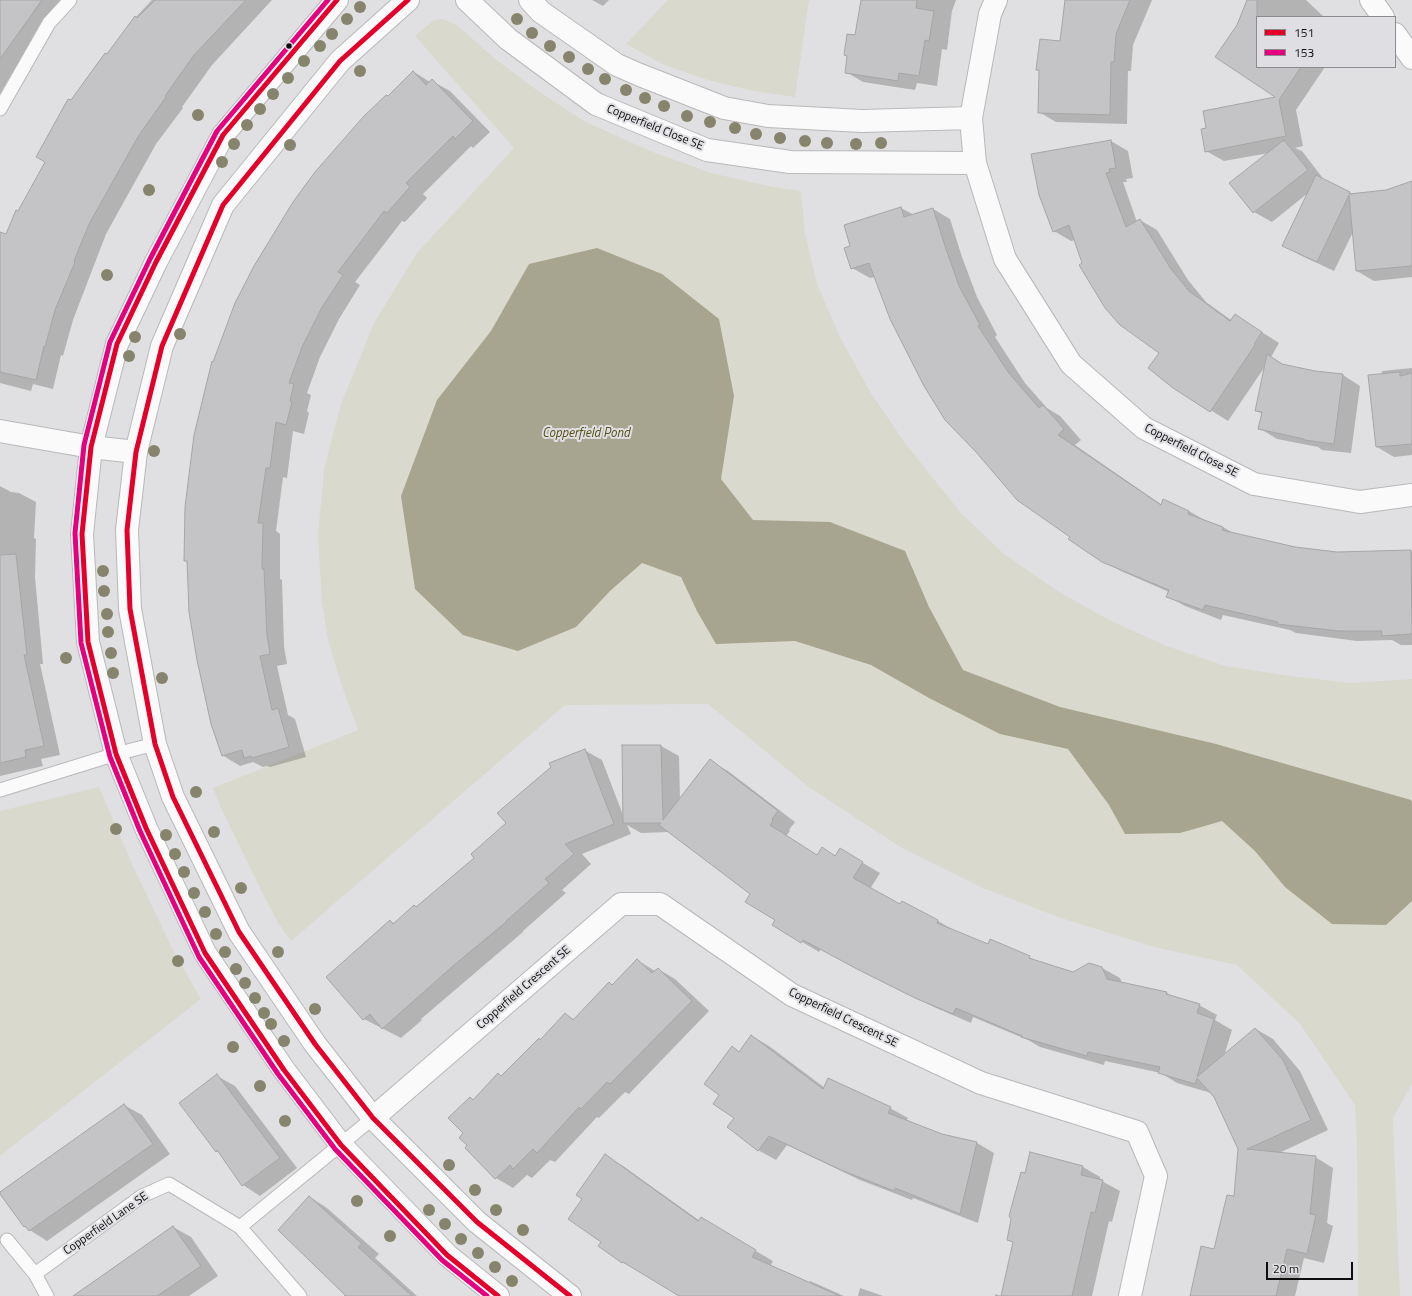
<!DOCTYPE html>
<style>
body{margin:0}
#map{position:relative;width:1412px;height:1296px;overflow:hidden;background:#e0e0e2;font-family:"Titillium Web",sans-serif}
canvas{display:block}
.legend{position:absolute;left:1256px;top:16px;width:140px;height:52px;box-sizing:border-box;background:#dfdfe3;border:1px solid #8b8b8e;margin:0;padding:5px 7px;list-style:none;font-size:12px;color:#0e0e0f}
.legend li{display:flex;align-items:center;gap:8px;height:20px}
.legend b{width:20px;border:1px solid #8b8b8e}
.scale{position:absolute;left:1266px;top:1262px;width:87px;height:18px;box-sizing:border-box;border:2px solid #0e0e0f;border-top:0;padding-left:5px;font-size:12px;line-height:14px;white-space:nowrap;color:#0e0e0f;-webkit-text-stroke:3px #dfdfe3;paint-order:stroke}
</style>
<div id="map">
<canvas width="1412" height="1296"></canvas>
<ul class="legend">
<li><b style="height:5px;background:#e4002b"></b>151</li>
<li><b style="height:5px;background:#e5007d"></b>153</li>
</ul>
<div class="scale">20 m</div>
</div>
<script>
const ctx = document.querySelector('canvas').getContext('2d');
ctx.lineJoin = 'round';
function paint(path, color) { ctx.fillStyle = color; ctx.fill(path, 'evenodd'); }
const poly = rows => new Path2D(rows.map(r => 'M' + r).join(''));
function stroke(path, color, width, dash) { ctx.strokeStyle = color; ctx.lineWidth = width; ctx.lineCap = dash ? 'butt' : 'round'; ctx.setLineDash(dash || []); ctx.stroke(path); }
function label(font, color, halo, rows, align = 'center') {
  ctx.font = font + ' "Titillium Web",sans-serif'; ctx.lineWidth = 4; ctx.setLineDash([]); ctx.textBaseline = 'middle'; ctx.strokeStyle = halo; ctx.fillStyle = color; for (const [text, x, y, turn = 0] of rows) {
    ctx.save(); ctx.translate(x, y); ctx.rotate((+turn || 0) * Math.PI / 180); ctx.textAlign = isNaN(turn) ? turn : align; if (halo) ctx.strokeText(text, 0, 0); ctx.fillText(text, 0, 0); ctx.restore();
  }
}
paint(poly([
 [668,0,809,0,795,97,754,91,711,81,664,65,626,44],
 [443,19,457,25,494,58,538,91,584,121,650,151,711,173,773,187,801,191,805,233,817,284,841,339,871,393,905,443,961,513,1004,554,1056,590,1109,620,1167,646,1225,666,1290,676,1351,683,1412,679,1412,1084,1393,1118,1400,1296,1358,1296,1357,1147,1355,1105,1300,1024,1237,965,1154,947,1058,917,983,888,902,848,836,805,810,788,708,704,565,705,291,941,278,923,264,896,221,808,213,788,358,730,341,683,328,640,322,603,318,535,324,469,341,404,374,323,417,253,514,148,415,36,434,20],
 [99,787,134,868,173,950,201,999,0,1156,0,811]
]), '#dad9cd');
paint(poly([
 [597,248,662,274,719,319,734,396,721,479,753,520,830,522,905,551,929,607,963,670,1060,707,1216,744,1411,800,1412,802,1412,901,1386,925,1332,924,1285,887,1255,851,1222,821,1180,833,1125,834,1109,805,1068,749,1000,734,929,698,871,665,795,641,716,644,697,611,681,577,642,563,610,591,576,627,518,651,463,635,415,589,401,496,437,400,491,331,529,264]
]), '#a7a58f');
paint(poly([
 [0,0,63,0,17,65,0,94],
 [152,0,272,0,212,65,182,107,183,108,156,144,106,234,73,320,63,356,61,355,53,389,33,384,31,391,0,383,0,244,7,236,46,162,71,102,108,56,133,20],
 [592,0,609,0,603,6],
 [862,0,956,0,952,11,947,50,942,49,937,86,917,83,915,90,863,82,846,72,856,36],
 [1066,0,1152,0,1133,45,1131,71,1128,71,1127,124,1056,122,1039,112,1040,71,1037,70,1061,42],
 [1256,0,1306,0,1324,17,1257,17,1257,67,1325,67,1296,110,1303,146,1295,148,1302,151,1325,181,1353,194,1386,191,1412,182,1412,277,1374,281,1357,271,1353,232,1334,271,1300,255,1283,245,1308,193,1272,222,1254,212,1269,153,1224,161,1206,151,1278,98,1216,56],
 [414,72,430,82,432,81,450,91,490,132,473,148,471,146,423,194,427,198,405,222,402,221,355,282,360,285,339,319,320,357,307,393,311,395,307,411,309,413,304,434,293,431,287,478,283,477,276,531,280,534,280,579,282,580,284,646,287,664,277,666,288,715,295,719,306,757,270,767,267,766,263,767,253,762,240,766,222,755,188,562,185,561,389,97],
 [1111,141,1128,151,1133,178,1126,179,1127,182,1123,182,1137,222,1140,220,1157,230,1188,280,1206,302,1231,320,1235,315,1279,343,1271,357,1286,366,1315,372,1343,375,1360,386,1351,453,1322,450,1318,447,1277,439,1259,428,1262,414,1256,410,1266,365,1228,421,1174,387,1161,353,1083,264,1075,240,1071,241,1054,231],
 [901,208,914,215,933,209,950,219,962,257,977,297,997,335,995,337,1025,383,1047,408,1060,416,1081,440,1075,445,1162,505,1163,501,1189,511,1206,521,1223,527,1235,534,1295,548,1337,553,1410,551,1412,552,1412,645,1401,645,1392,640,1357,641,1296,633,1290,630,1223,615,1221,620,1185,606,1167,596,1169,592,1121,571,1103,561,1072,536,875,277,870,278,852,268,852,246,845,226],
 [1412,368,1412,455,1394,457,1377,447,1382,371],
 [0,486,11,492,19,493,36,502,34,538,36,539,35,577,43,664,40,664,60,755,41,759,43,766,0,776],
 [623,746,661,746,679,756,680,800,710,761,728,771,795,822,789,830,790,831,786,836,818,856,823,848,836,856,858,860,880,873,870,889,901,905,938,921,955,931,988,945,1029,957,1040,963,1073,973,1102,968,1120,978,1122,983,1167,993,1175,998,1199,1005,1217,1015,1215,1020,1232,1030,1224,1056,1256,1029,1273,1039,1300,1071,1328,1130,1277,1154,1315,1157,1333,1168,1327,1223,1333,1226,1324,1263,1304,1258,1295,1296,1190,1296,1215,1250,1235,1197,1239,1148,1215,1096,1211,1093,1177,1083,1161,1073,1105,1061,1104,1065,1040,1047,1028,1040,973,1017,971,1023,934,1007,876,978,821,949,819,952,774,925,777,920,752,894,670,832,641,833,627,825,631,834,582,854,591,864,562,890,566,893,523,931,523,932,421,1019,422,1020,401,1038,364,1019,390,921,395,924,417,908,476,858,507,823,584,750,602,760,623,815],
 [637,960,655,971,658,969,675,979,709,1011,629,1094,625,1092,599,1118,597,1117,555,1162,550,1160,532,1178,527,1175,513,1188,496,1178,468,1145,465,1133,470,1098,474,1100,498,1074,502,1076,541,1041,565,1014,575,1020,610,983,613,986],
 [752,1036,769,1046,825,1088,890,1108,908,1118,906,1121,941,1135,977,1143,994,1153,978,1223,913,1198,912,1200,860,1180,787,1145,776,1160,758,1150,735,1118,720,1095,732,1047,740,1052],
 [217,1076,235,1086,297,1168,260,1196,243,1185,220,1153,216,1151],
 [124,1105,142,1115,170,1154,47,1241,25,1227,0,1193],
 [605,1156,623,1166,700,1221,701,1219,773,1261,770,1266,809,1283,810,1281,844,1296,683,1296,622,1262,602,1242,583,1199],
 [1083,1167,1100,1177,1100,1180,1120,1191,1112,1222,1109,1221,1092,1296,995,1296,995,1294,1002,1296,1014,1243,1008,1240,1025,1174],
 [310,1197,327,1208,379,1254,375,1258,417,1296,344,1296,345,1294],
 [173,1227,191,1237,218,1276,189,1296,75,1296],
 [860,1288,883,1296,858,1296]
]), '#0003');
const building = poly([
 [0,0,42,0,0,59,0,0],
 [155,0,246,0,194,55,165,96,166,97,139,135,89,224,74,261,75,262,55,310,45,347,44,346,36,380,0,372,0,232,6,234,16,210,18,211,45,162,36,157,68,99,71,100,105,53,107,54,135,16,137,18,155,0],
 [861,0,917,0,916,8,934,11,929,41,925,40,919,76,899,73,898,81,845,73,847,56,844,55,847,34,855,35,861,0],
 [1065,0,1130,0,1116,34,1114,62,1111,62,1110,115,1038,113,1039,70,1036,70,1040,39,1060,41,1065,0],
 [1247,0,1257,0,1257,67,1301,67,1279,100,1286,136,1205,152,1201,129,1206,128,1203,111,1275,97,1215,57,1237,25,1247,0],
 [413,71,426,85,432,79,473,121,455,139,453,136,406,183,410,187,387,213,384,211,338,272,343,275,321,309,302,347,289,383,294,384,290,401,292,402,286,425,276,422,270,468,266,468,258,523,263,523,262,569,264,569,267,635,270,654,260,656,272,710,278,708,289,747,252,758,251,756,244,758,242,750,222,756,211,724,197,660,189,612,187,561,184,561,185,507,194,435,212,361,213,362,235,303,254,266,293,202,315,172,364,116,386,95,388,96,413,71],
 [1111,140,1116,168,1109,169,1110,172,1106,173,1126,227,1140,219,1171,269,1189,291,1230,321,1235,314,1262,332,1254,344,1255,345,1210,412,1173,388,1148,368,1159,353,1120,325,1105,308,1079,265,1082,263,1069,225,1053,232,1039,195,1031,154,1111,140],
 [1284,140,1308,170,1253,213,1229,183,1284,140],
 [1316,175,1350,192,1349,194,1386,190,1412,181,1412,266,1356,271,1349,195,1317,262,1282,246,1316,175],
 [901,207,904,217,933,208,945,246,959,286,980,325,978,326,1008,372,1039,408,1043,405,1064,429,1058,435,1161,505,1163,499,1189,511,1188,514,1223,527,1222,530,1295,547,1337,552,1411,550,1412,634,1382,636,1382,631,1339,631,1277,624,1278,622,1205,605,1203,610,1166,597,1169,590,1102,562,1068,539,1070,537,1017,500,976,452,945,420,924,386,890,319,869,263,851,269,844,248,850,246,844,225,901,207],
 [1267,354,1282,364,1315,371,1343,374,1334,444,1304,440,1304,439,1258,429,1262,412,1255,411,1267,354],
 [1400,372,1400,376,1412,373,1412,444,1376,447,1368,375,1400,372],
 [16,554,27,655,24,655,44,746,25,750,26,757,0,763,0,555,16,554],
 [622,745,661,745,663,820,710,759,778,811,772,819,773,821,770,825,817,855,822,847,835,856,840,848,863,862,853,878,900,904,902,901,938,920,937,923,988,944,990,939,1030,956,1029,958,1073,972,1089,963,1102,967,1107,979,1167,992,1166,994,1200,1004,1197,1013,1214,1019,1197,1077,1255,1028,1283,1060,1311,1120,1247,1149,1316,1156,1310,1214,1316,1215,1307,1254,1287,1249,1276,1296,1190,1296,1201,1246,1214,1249,1227,1195,1234,1196,1238,1149,1214,1097,1197,1078,1195,1084,1158,1073,1160,1067,1088,1052,1087,1056,1021,1037,1022,1036,956,1008,953,1014,915,998,857,969,803,940,801,943,772,925,775,920,745,902,750,894,659,825,661,823,623,823,622,745],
 [585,749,614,824,565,844,574,854,545,879,549,883,506,921,506,922,453,966,382,1029,370,1014,363,1020,326,977,390,920,393,924,414,905,416,907,474,858,471,854,506,823,497,813,551,767,549,763,585,749],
 [637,959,652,973,658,968,692,1001,610,1084,607,1082,581,1109,579,1107,537,1153,533,1149,513,1169,510,1165,495,1179,465,1148,467,1145,459,1138,463,1133,448,1118,470,1097,473,1100,498,1073,501,1076,539,1038,540,1040,565,1013,573,1020,609,982,612,985,637,959],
 [751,1035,823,1089,828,1078,891,1107,888,1113,942,1134,977,1142,960,1214,895,1188,894,1191,841,1170,769,1136,758,1151,727,1127,734,1118,713,1104,719,1095,704,1084,732,1046,739,1052,751,1035],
 [217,1074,280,1158,242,1186,217,1150,216,1152,179,1103,217,1074],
 [124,1104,153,1144,29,1231,25,1226,24,1227,0,1194,0,1192,124,1104],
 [1030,1152,1083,1166,1081,1175,1103,1180,1095,1213,1091,1212,1072,1296,1001,1296,1013,1242,1007,1240,1011,1219,1009,1216,1021,1172,1025,1173,1030,1152],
 [605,1154,698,1221,701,1217,756,1250,752,1257,840,1296,679,1296,623,1262,622,1263,598,1246,601,1242,568,1219,582,1199,576,1195,605,1154],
 [309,1196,362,1244,358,1247,412,1296,346,1296,278,1230,309,1196],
 [173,1226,201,1266,166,1290,157,1296,73,1296,173,1226]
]);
paint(building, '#c4c4c6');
stroke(building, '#a5a5a7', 1);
const service = poly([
 [0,109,49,23,70,0],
 [0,790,116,754,155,744],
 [240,1227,373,1118],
 [7,1240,35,1274,47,1296],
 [35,1274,142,1196,169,1184,240,1227,300,1296]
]);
const minor = poly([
 [467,0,508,39,596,104,707,150,790,162,975,163],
 [530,0,541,12,617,65,640,75,724,108,768,116,862,121,971,118],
 [996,0,990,14,971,118,975,163,1005,259,1071,364,1144,428,1254,484,1360,502,1412,495],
 [1371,0,1383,17],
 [1395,34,1412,58],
 [0,431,91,447,136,452],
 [373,1118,621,904,660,904,792,995,981,1083,1137,1132,1156,1176,1130,1296]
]);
const tertiary = poly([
 [337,0,223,135,156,262,117,344,91,447,82,534,88,642,116,754,146,828,205,953,284,1070,341,1145,447,1255,498,1296],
 [408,0,340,61,223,205,162,346,136,452,127,530,130,609,155,744,173,797,239,932,315,1044,373,1118,477,1222,570,1296]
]);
stroke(service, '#b8b8ba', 15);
stroke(minor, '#b8b8ba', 24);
stroke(tertiary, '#b8b8ba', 24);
stroke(service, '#fafafb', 13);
stroke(minor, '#fafafb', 22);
stroke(tertiary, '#fafafb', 22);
stroke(poly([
 [337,0,223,135,156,262,117,344,91,447,82,534,88,642,116,754,146,828,205,953,284,1070,341,1145,447,1255,498,1296],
 [408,0,340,61,223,205,162,346,136,452,127,530,130,609,155,744,173,797,239,932,315,1044,373,1118,477,1222,570,1296]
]), '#e4002b', 5);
stroke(poly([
 [328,0,217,131,150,259,110,342,84,445,75,533,81,643,110,757,140,831,199,957,278,1074,335,1149,442,1260,487,1296]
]), '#e5007d', 5);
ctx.fillStyle = '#86846c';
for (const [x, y] of [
 [360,7],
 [347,19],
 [517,19],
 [532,33],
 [332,34],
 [320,46],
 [550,46],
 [569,57],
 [304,61],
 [588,69],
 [360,71],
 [288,78],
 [605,79],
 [626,90],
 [273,94],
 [645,98],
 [664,106],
 [260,109],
 [198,115],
 [687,116],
 [710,122],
 [247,125],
 [735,128],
 [756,134],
 [780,138],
 [805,141],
 [827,143],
 [881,143],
 [234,144],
 [856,144],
 [290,145],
 [222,162],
 [149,190],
 [107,275],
 [180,334],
 [135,337],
 [129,356],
 [154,451],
 [103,571],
 [104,591],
 [107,614],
 [108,632],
 [111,653],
 [66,658],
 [113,673],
 [162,678],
 [196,792],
 [116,829],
 [214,832],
 [166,835],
 [175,854],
 [184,872],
 [241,888],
 [194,893],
 [205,912],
 [216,934],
 [225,952],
 [278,952],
 [178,961],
 [236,969],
 [245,983],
 [255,998],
 [315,1009],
 [264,1013],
 [271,1024],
 [284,1041],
 [233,1047],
 [260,1086],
 [285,1121],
 [449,1165],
 [475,1190],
 [357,1201],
 [429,1210],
 [496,1210],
 [445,1224],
 [523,1230],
 [390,1236],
 [461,1239],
 [478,1253],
 [495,1267],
 [512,1281]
]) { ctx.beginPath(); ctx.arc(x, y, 6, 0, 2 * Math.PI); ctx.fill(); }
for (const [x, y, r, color] of [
 [289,46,3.5,"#0e0e0f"]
]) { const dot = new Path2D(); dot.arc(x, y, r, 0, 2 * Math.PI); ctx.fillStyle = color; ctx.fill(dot); stroke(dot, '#dfdfe3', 1.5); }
label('12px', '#0e0e0f', '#dfdfe3', [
 ["Copperfield Close SE",655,128,22],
 ["Copperfield Close SE",1191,451,27],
 ["Copperfield Crescent SE",524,988,-41],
 ["Copperfield Crescent SE",843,1018,26],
 ["Copperfield Lane SE",106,1224,-35]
]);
label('italic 13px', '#565017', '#dfdfe3', [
 ["Copperfield Pond",586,434]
]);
</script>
